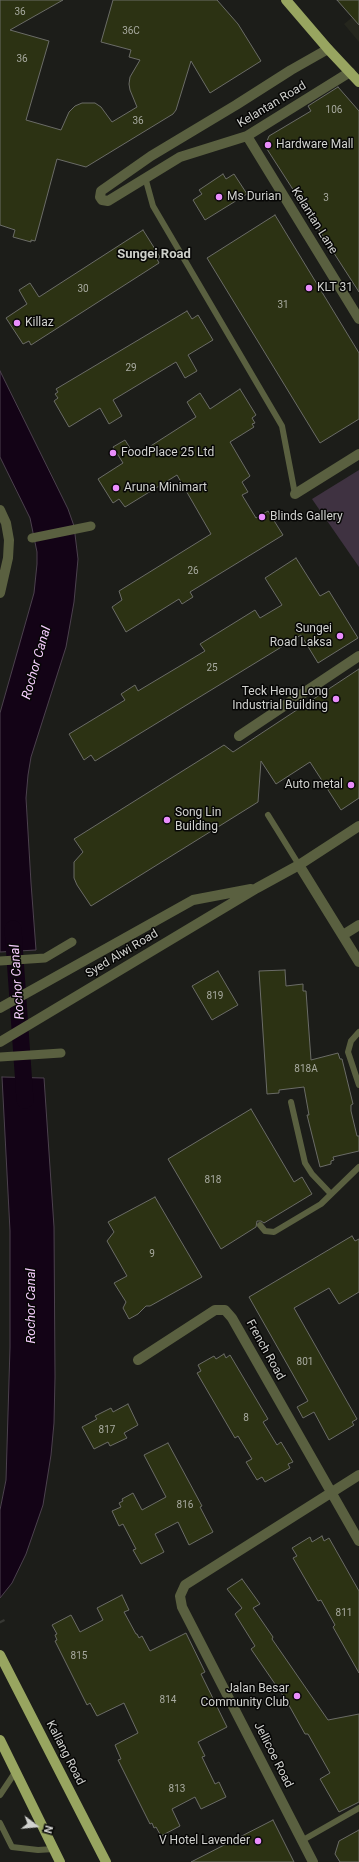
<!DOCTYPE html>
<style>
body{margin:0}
#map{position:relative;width:359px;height:1862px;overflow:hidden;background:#1c1d19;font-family:Roboto,sans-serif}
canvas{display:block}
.north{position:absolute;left:16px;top:1806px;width:40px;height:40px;-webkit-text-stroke:3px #070706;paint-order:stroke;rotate:106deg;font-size:11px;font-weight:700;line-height:16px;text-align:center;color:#d1d2cf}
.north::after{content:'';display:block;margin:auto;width:14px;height:18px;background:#d1d2cf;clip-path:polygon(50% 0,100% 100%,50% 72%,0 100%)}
</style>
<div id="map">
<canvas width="359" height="1862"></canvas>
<div class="north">N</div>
</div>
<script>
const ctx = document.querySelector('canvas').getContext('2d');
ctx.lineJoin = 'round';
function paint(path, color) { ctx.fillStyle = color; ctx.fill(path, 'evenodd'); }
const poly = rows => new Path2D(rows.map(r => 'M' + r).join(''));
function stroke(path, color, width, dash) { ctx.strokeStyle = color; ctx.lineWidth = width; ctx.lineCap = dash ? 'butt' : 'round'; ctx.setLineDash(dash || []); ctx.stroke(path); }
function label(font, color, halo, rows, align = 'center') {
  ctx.font = font + ' Roboto,sans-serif'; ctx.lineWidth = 3; ctx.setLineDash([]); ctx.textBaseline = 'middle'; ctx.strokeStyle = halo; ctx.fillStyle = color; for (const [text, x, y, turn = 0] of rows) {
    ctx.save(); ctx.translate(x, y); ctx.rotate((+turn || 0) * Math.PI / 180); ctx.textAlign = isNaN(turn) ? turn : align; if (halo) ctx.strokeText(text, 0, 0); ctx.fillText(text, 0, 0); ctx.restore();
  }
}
paint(poly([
 [359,12,359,42,344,24]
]), '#25261d');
paint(poly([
 [359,470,359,567,312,499]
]), '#3f3241');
const water = poly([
 [0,371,68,509,74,526,78,559,74,602,66,647,31,757,28,775,26,798,31,883,36,950,0,952,0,713,34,593,37,564,37,552,30,518,0,457,0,371],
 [2,1077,44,1078,54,1227,55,1377,54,1423,51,1455,43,1505,26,1554,12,1583,0,1598,0,1510,6,1480,10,1347,10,1231,2,1077]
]);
paint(water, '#130316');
stroke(water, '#4c414e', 1);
stroke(poly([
 [13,929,25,1100]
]), '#130316', 17);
const building = poly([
 [0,0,63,0,10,30,49,41,26,120,61,130,69,112,75,106,82,103,95,103,101,107,112,122,137,107,130,90,129,84,130,77,140,60,129,57,131,50,101,42,113,0,217,0,238,24,261,61,210,93,191,61,176,110,173,114,86,167,57,159,35,241,31,240,31,242,13,237,15,230,0,225,0,0],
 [337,0,359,0,359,25,337,0],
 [338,87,359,111,359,292,265,146,269,136,311,111,308,106,338,87],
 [223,174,226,179,234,174,247,194,205,220,193,200,202,194,199,190,223,174],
 [275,215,359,353,359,419,320,443,207,258,275,215],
 [143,230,160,257,157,259,159,263,31,345,29,341,23,344,6,318,27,304,19,290,30,283,39,297,143,230],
 [187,311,192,319,198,315,213,340,188,355,197,371,185,378,176,362,113,400,122,416,109,424,100,408,69,427,54,401,58,398,55,394,58,392,56,389,187,311],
 [240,389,256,415,252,418,255,423,252,424,254,427,230,442,250,476,242,482,248,492,242,495,256,518,268,511,283,535,190,592,193,597,182,604,179,599,126,632,112,607,122,600,119,591,211,534,177,475,125,507,119,499,113,503,98,479,123,463,113,447,125,440,135,456,196,417,187,402,200,393,210,409,240,389],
 [296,558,320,596,329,591,358,638,318,663,301,635,95,761,91,755,84,760,69,734,125,700,121,694,135,685,138,691,205,651,200,644,255,610,260,618,282,605,265,578,296,558],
 [359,669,359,798,341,810,310,762,276,784,261,761,258,802,91,906,77,885,74,878,74,862,83,852,74,839,224,745,233,752,359,669],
 [285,970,286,986,303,984,303,991,306,991,311,1060,338,1053,340,1059,342,1059,353,1104,351,1105,351,1111,357,1136,359,1136,359,1151,333,1157,334,1160,331,1161,331,1164,320,1167,307,1115,309,1115,304,1087,279,1090,279,1093,267,1094,259,971,285,970],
 [218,971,238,1005,212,1020,192,986,218,971],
 [251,1109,294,1182,302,1177,312,1194,264,1223,261,1221,257,1221,256,1227,221,1249,168,1159,251,1109],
 [155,1197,202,1277,150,1306,146,1306,138,1314,129,1319,123,1308,126,1302,114,1283,127,1276,107,1241,114,1232,108,1222,155,1197],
 [352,1236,355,1241,359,1239,359,1292,339,1304,329,1288,294,1308,357,1419,352,1422,354,1425,329,1440,314,1412,303,1418,297,1407,308,1401,249,1297,352,1236],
 [224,1354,226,1358,230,1355,268,1419,263,1422,277,1445,281,1442,293,1462,288,1464,290,1468,265,1482,262,1477,257,1480,246,1462,252,1459,238,1436,235,1438,197,1373,201,1371,198,1365,214,1356,216,1359,224,1354],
 [128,1404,138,1425,124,1433,127,1438,110,1446,108,1442,94,1449,82,1427,97,1419,95,1416,111,1408,113,1412,128,1404],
 [168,1443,202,1506,200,1507,213,1532,189,1545,178,1522,155,1534,164,1552,141,1564,133,1550,136,1549,123,1524,119,1526,112,1511,121,1507,119,1503,123,1501,122,1499,133,1493,142,1510,166,1497,144,1455,168,1443],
 [322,1536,324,1541,329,1538,359,1591,359,1673,333,1627,335,1625,321,1600,318,1601,293,1558,297,1556,292,1548,310,1537,312,1542,322,1536],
 [242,1579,260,1604,253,1608,273,1637,272,1639,328,1720,359,1714,359,1802,339,1812,320,1779,330,1773,308,1734,305,1734,286,1700,251,1649,255,1646,235,1614,242,1608,227,1589,242,1579],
 [122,1595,129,1610,124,1612,136,1634,137,1634,139,1638,142,1636,150,1651,186,1633,205,1672,201,1674,227,1727,198,1742,205,1756,202,1757,215,1784,219,1782,226,1797,201,1809,195,1797,172,1809,180,1826,161,1836,156,1827,154,1828,152,1823,150,1824,118,1760,121,1759,115,1745,138,1733,124,1703,97,1716,90,1703,87,1705,55,1641,57,1640,55,1635,57,1634,52,1625,71,1615,80,1632,103,1620,97,1608,122,1595],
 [273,1820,294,1862,191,1862,273,1820],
 [359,1830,359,1862,340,1862,335,1854,339,1841,359,1830]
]);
paint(building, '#2c3213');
stroke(building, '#6b6c67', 1);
stroke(poly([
 [0,1621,1,1623]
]), '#373834', 9, [9, 4.5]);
stroke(poly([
 [145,177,153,206,282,426,295,494],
 [268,815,299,865],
 [359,1032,351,1041,348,1052,359,1085],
 [291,1102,305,1163,312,1174,331,1194],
 [260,1225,265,1231,274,1232,321,1204,359,1167],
 [0,1795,16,1771],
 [0,1823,12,1847,38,1850,54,1849],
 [303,1840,359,1808]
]), '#5a6040', 6);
stroke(poly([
 [32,538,91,526],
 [0,961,45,958,72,942],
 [0,1057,61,1053]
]), '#5a6040', 9);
stroke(poly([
 [328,49,291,70,236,105,151,156,101,191,100,197,102,200,108,201,180,157,247,136,350,72],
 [247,136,359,319],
 [295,494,359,454],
 [0,510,6,523,9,540,8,558,0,593],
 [239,736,359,656],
 [299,865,359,962],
 [343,935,359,925],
 [138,1360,215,1310,225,1310,232,1318,359,1541],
 [313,1862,182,1607,180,1596,185,1585,359,1475]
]), '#5a6040', 10);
stroke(poly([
 [0,1008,193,900,251,889],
 [0,1042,257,888,299,865,359,826]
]), '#5a6040', 10);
stroke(poly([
 [286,0,328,49,359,82],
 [0,1655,106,1862],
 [0,1740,60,1862]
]), '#98a560', 10);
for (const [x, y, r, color] of [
 [268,145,4,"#ea8dfc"],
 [219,197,4,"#ea8dfc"],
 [309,288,4,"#ea8dfc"],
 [17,323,4,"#ea8dfc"],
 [113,453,4,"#ea8dfc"],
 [116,488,4,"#ea8dfc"],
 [262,517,4,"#ea8dfc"],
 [340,636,4,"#ea8dfc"],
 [336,699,4,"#ea8dfc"],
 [351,785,4,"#ea8dfc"],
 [167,820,4,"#ea8dfc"],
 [297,1696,4,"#ea8dfc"],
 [258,1841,4,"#ea8dfc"]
]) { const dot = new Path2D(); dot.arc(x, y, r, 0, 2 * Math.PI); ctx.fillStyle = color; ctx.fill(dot); stroke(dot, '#070706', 1.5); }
label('10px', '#a8aaa0', null, [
 ["36",20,12],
 ["36C",131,31],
 ["36",22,59],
 ["106",334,110],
 ["36",138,121],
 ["3",326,198],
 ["30",83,289],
 ["31",283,305],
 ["29",131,368],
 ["26",193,571],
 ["25",212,668],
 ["819",215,996],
 ["818A",306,1069],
 ["818",213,1180],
 ["9",152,1254],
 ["801",305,1362],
 ["8",246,1418],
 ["817",107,1430],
 ["816",185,1505],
 ["811",344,1613],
 ["815",79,1656],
 ["814",168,1700],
 ["813",177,1789]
]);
label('12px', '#d1d2cf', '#070706', [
 ["Kelantan Road",272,105,-31],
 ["Kelantan Lane",314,221,58],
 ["Syed Alwi Road",122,954,-31],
 ["French Road",265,1350,61],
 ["Kallang Road",65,1753,63],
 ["Jellicoe Road",273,1755,63]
]);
label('12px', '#d1d2cf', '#070706', [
 ["Hardware Mall",276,145],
 ["Ms Durian",227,197],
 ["KLT 31",317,288],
 ["Killaz",25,323],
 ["FoodPlace 25 Ltd",121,453],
 ["Aruna Minimart",124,488],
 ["Blinds Gallery",270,517],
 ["Sungei",332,629,"right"],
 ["Road Laksa",332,643,"right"],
 ["Teck Heng Long",328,692,"right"],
 ["Industrial Building",328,706,"right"],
 ["Auto metal",343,785,"right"],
 ["Song Lin",175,813],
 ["Building",175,827],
 ["Jalan Besar",289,1689,"right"],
 ["Community Club",289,1703,"right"],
 ["V Hotel Lavender",250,1841,"right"]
], 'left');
label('bold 13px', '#cdcfc9', '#070706', [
 ["Sungei Road",154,255]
]);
label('italic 13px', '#f6cdfe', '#070706', [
 ["Rochor Canal",37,663,-74],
 ["Rochor Canal",18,982,-94],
 ["Rochor Canal",32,1306,-90]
]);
</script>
